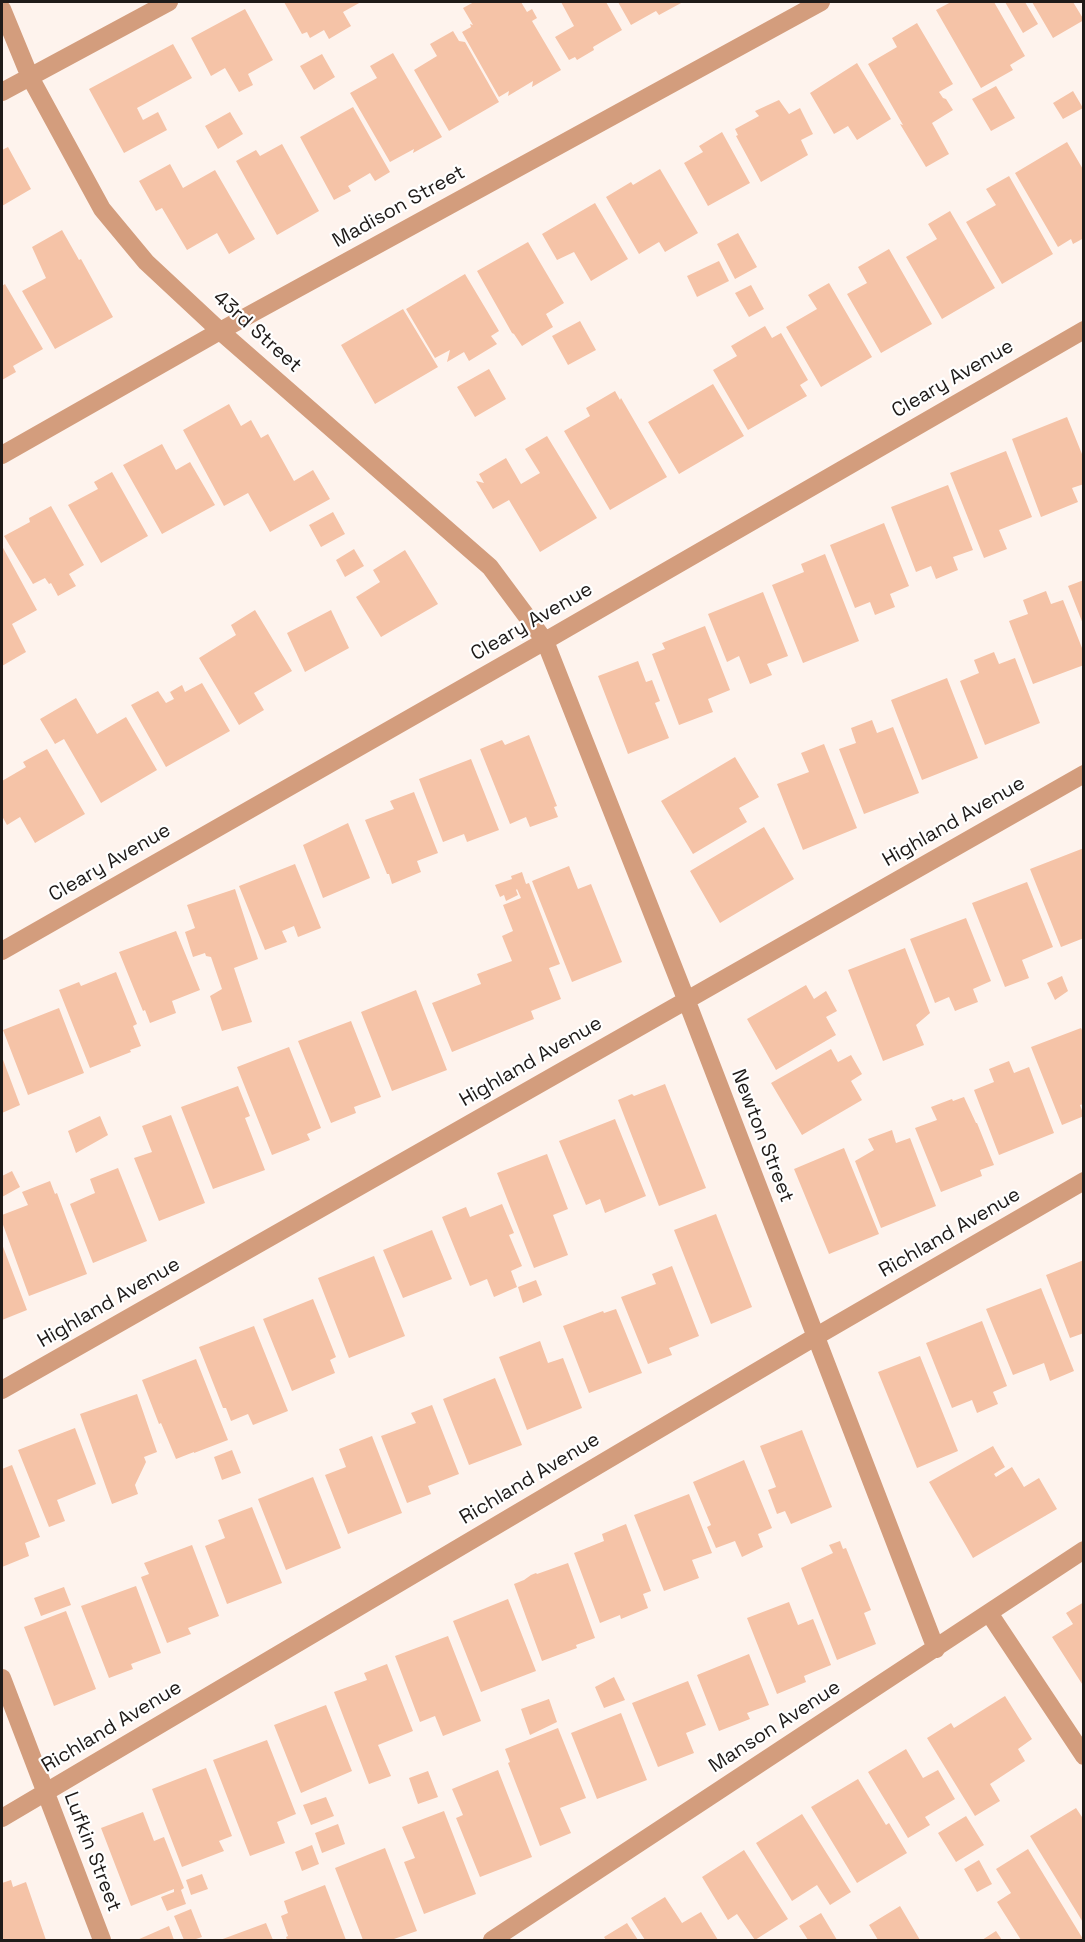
<!DOCTYPE html>
<style>
body{margin:0}
#map{position:relative;width:1085px;height:1942px;overflow:hidden;background:#fef3ed;font-family:"Space Grotesk",sans-serif}
canvas{display:block}
.frame{position:absolute;inset:0;border:3px solid #1f1b19;pointer-events:none}
</style>
<div id="map">
<canvas width="1085" height="1942"></canvas>
<div class="frame"></div>
</div>
<script>
const ctx = document.querySelector('canvas').getContext('2d');
ctx.lineJoin = 'round';
function paint(path, color) { ctx.fillStyle = color; ctx.fill(path, 'evenodd'); }
const poly = rows => new Path2D(rows.map(r => 'M' + r).join(''));
function stroke(path, color, width, dash) { ctx.strokeStyle = color; ctx.lineWidth = width; ctx.lineCap = dash ? 'butt' : 'round'; ctx.setLineDash(dash || []); ctx.stroke(path); }
function label(font, color, halo, rows, align = 'center') {
  ctx.font = font + ' "Space Grotesk",sans-serif'; ctx.lineWidth = 4.5; ctx.setLineDash([]); ctx.textBaseline = 'middle'; ctx.strokeStyle = halo; ctx.fillStyle = color; for (const [text, x, y, turn = 0] of rows) {
    ctx.save(); ctx.translate(x, y); ctx.rotate((+turn || 0) * Math.PI / 180); ctx.textAlign = isNaN(turn) ? turn : align; if (halo) ctx.strokeText(text, 0, 0); ctx.fillText(text, 0, 0); ctx.restore();
  }
}
paint(poly([
 [284,2,361,2,343,12,351,26,329,39,324,30,310,38,307,32,302,34],
 [474,2,521,2,527,12,532,9,537,18,532,21,561,70,532,87,533,81,508,96,509,91,499,97,462,32,471,27,470,24,473,25,463,8],
 [561,2,606,2,622,30,593,47,594,50,577,60,575,57,569,60,555,37,574,26],
 [618,2,683,2,659,15,656,11,631,25],
 [951,2,994,2,1025,56,1010,65,1013,70,981,88,936,10],
 [1005,2,1025,2,1038,24,1023,33],
 [1032,2,1073,2,1084,20,1053,38],
 [245,9,273,60,248,74,253,85,239,92,225,68,211,76,191,38],
 [917,23,953,84,939,92,943,98,946,99,953,110,932,123,949,154,926,167,900,124,903,125,868,64,897,47,892,38],
 [453,31,459,41,465,42,499,102,449,131,414,70,437,56,430,44],
 [173,44,192,78,137,108,143,120,158,112,167,130,124,153,89,89],
 [393,53,442,137,413,153,414,149,390,162,350,93,377,78,370,66],
 [322,54,335,77,314,90,300,66],
 [857,63,891,119,857,140,848,126,834,134,810,93],
 [996,86,1015,118,991,131,972,99],
 [1073,91,1083,108,1063,119,1053,103],
 [779,100,789,114,800,108,813,134,801,140,808,155,761,182,736,136,738,135,735,129,759,116,755,111],
 [353,107,390,172,375,181,370,173,348,186,351,191,334,200,300,137],
 [230,112,243,134,218,149,205,126],
 [722,132,750,183,708,206,684,163,703,152,699,146],
 [1067,142,1084,171,1084,238,1073,244,1071,239,1058,247,1015,173],
 [282,144,319,211,277,235,236,161,256,150,260,156],
 [8,147,31,189,2,206,2,150],
 [170,164,183,188,215,170,255,239,229,254,217,233,187,250,162,208,156,211,139,181],
 [660,169,698,233,665,252,659,242,639,254,606,197,631,182,633,185],
 [1009,176,1053,254,1002,284,966,222,996,205,986,189],
 [595,203,628,259,591,281,574,252,557,260,542,234],
 [950,211,995,288,942,319,906,257,937,239,928,224],
 [62,230,79,260,81,259,113,317,55,349,22,291,46,278,32,247],
 [738,233,757,267,735,279,717,244],
 [528,242,564,303,546,314,553,327,522,346,514,334,512,333,477,271],
 [889,249,932,324,881,353,847,294,867,283,858,267],
 [719,261,729,281,697,297,687,276],
 [465,274,499,331,491,336,497,344,469,361,464,352,447,362,450,350,435,358,406,309],
 [829,283,872,357,821,387,786,327,817,309,808,295],
 [5,284,43,349,13,366,16,372,2,380,2,286],
 [751,285,764,309,749,317,735,293],
 [403,309,438,367,375,404,341,345],
 [580,321,596,350,568,365,552,336],
 [765,326,772,338,781,333,808,380,800,385,807,396,748,430,713,370,737,356,731,346],
 [489,369,506,399,475,417,457,387],
 [713,384,744,436,679,474,648,422],
 [615,391,620,400,621,398,667,477,610,510,564,431,590,416,586,408],
 [229,404,241,426,251,420,261,438,268,434,294,481,313,470,330,499,270,532,248,493,224,506,183,430],
 [1067,417,1084,459,1084,484,1072,488,1078,502,1041,517,1012,439],
 [547,436,597,518,540,552,509,500,493,509,476,481,484,483,479,474,506,458,521,484,540,473,525,449],
 [162,444,176,470,190,462,215,505,162,534,123,465],
 [1006,451,1032,517,999,530,1007,549,984,558,950,473],
 [112,472,148,536,101,563,68,505,98,489,94,482],
 [948,485,973,550,953,557,958,570,936,579,931,566,916,572,891,507],
 [51,506,84,565,69,574,76,586,58,596,51,583,49,584,45,578,33,584,4,536,30,522,29,518],
 [333,512,345,534,321,547,309,525],
 [884,523,909,586,890,594,895,607,875,615,870,602,855,608,830,545],
 [2,546,37,610,12,624,26,652,2,666],
 [354,549,364,566,345,577,336,560],
 [405,550,438,604,381,637,356,597,380,582,373,570],
 [825,554,859,641,803,663,772,585,804,572,801,564],
 [1084,580,1084,624,1083,624,1068,586],
 [1046,591,1051,604,1063,600,1084,653,1084,665,1033,684,1009,621,1028,614,1023,600],
 [763,592,788,656,767,664,772,675,750,684,739,656,727,662,708,614],
 [255,610,292,671,254,693,264,710,239,725,199,658,236,635,231,625],
 [331,610,349,648,305,672,287,633],
 [705,626,730,690,708,699,713,712,679,725,652,654,665,649,662,643],
 [994,652,999,664,1015,658,1040,723,985,745,960,681,979,673,974,660],
 [638,661,646,682,652,680,660,701,655,703,669,738,628,754,598,676],
 [947,678,978,758,922,780,891,700],
 [202,683,230,731,166,767,131,705,158,691,166,703,174,699,170,692,182,685,185,692],
 [76,698,97,734,126,717,157,770,101,803,64,739,55,744,40,719],
 [872,720,877,733,893,727,919,793,864,814,839,749,856,743,851,728],
 [529,735,557,806,554,807,558,817,530,827,526,817,510,824,480,749,502,740,505,745],
 [824,744,857,828,803,850,777,784,809,772,801,753],
 [47,749,85,814,35,843,20,817,7,825,2,816,2,781,26,767,23,762],
 [735,757,759,797,739,808,747,822,693,854,661,801],
 [471,759,499,830,467,842,464,834,443,842,419,779],
 [414,792,438,853,417,861,421,872,392,884,389,874,387,874,365,820,394,809,390,801],
 [348,823,370,878,323,898,303,845],
 [764,827,794,879,720,923,690,871],
 [1084,848,1084,938,1061,947,1030,869],
 [295,864,321,928,298,937,294,926,282,931,287,942,265,950,239,886],
 [569,866,578,889,591,884,622,962,572,982,532,881],
 [522,872,526,884,529,883,560,964,549,968,561,999,531,1011,534,1019,452,1052,432,1003,481,984,477,974,512,961,502,936,513,931,503,905,521,898,517,889,516,890,518,895,506,901,504,895,500,897,495,885,512,879,511,876],
 [1027,882,1053,947,1022,960,1029,978,1005,987,972,903],
 [235,889,258,959,234,968,252,1022,222,1031,210,996,222,989,211,957,206,956,205,953,193,957,185,932,195,928,187,905],
 [966,918,991,981,973,989,978,1002,955,1011,949,997,935,1003,910,939],
 [176,931,200,990,172,1001,176,1013,150,1023,145,1010,143,1011,119,952],
 [905,948,930,1013,916,1025,924,1045,883,1061,848,970],
 [116,972,137,1024,133,1026,141,1046,130,1050,131,1052,90,1068,59,990,79,982,81,986],
 [1062,976,1068,991,1055,1000,1047,983],
 [806,985,814,999,826,991,837,1011,826,1017,836,1035,776,1070,747,1019],
 [416,990,447,1070,392,1091,361,1012],
 [59,1008,84,1073,28,1095,3,1030],
 [351,1021,381,1097,354,1107,356,1113,331,1123,298,1041],
 [1081,1028,1084,1034,1084,1104,1080,1105,1084,1116,1062,1125,1031,1047],
 [289,1047,321,1128,307,1134,310,1140,272,1155,237,1067],
 [831,1049,838,1062,851,1055,862,1074,851,1081,862,1100,802,1135,771,1083],
 [2,1057,20,1105,2,1113],
 [1009,1061,1014,1073,1029,1067,1054,1133,999,1155,974,1090,994,1082,989,1069],
 [665,1084,706,1188,659,1206,618,1100,632,1094,634,1096],
 [238,1086,250,1116,245,1118,265,1170,213,1189,181,1107],
 [964,1097,976,1123,977,1123,994,1165,980,1170,982,1176,941,1192,915,1128,937,1120,931,1107,952,1099,953,1101],
 [171,1115,205,1203,159,1221,134,1158,152,1152,142,1126],
 [100,1116,108,1135,76,1153,68,1131],
 [615,1119,646,1196,605,1213,600,1199,586,1205,559,1141],
 [892,1130,896,1143,910,1138,936,1206,881,1228,855,1161,874,1150,868,1139],
 [844,1148,879,1234,829,1254,794,1169],
 [547,1154,568,1209,553,1215,568,1255,534,1268,497,1173],
 [118,1168,147,1241,93,1263,70,1204,95,1193,90,1179],
 [12,1171,20,1187,2,1197,2,1176],
 [50,1181,55,1194,57,1193,87,1274,29,1296,2,1222,2,1215,28,1205,22,1192],
 [502,1204,514,1233,509,1235,522,1266,511,1271,517,1287,494,1297,487,1279,470,1286,442,1217,466,1207,470,1217],
 [716,1214,752,1307,711,1324,674,1230],
 [432,1230,452,1279,403,1298,383,1250],
 [2,1244,27,1310,2,1320],
 [374,1256,405,1336,349,1358,318,1278],
 [1084,1260,1084,1333,1070,1338,1046,1275],
 [672,1266,699,1336,669,1348,672,1355,648,1364,621,1297,656,1284,652,1274],
 [536,1280,542,1295,523,1303,518,1287],
 [1041,1288,1074,1371,1050,1381,1044,1363,1013,1375,986,1309],
 [313,1299,336,1357,330,1360,335,1373,292,1391,263,1319],
 [616,1309,642,1373,589,1393,563,1326,603,1311,604,1313],
 [982,1321,1007,1386,993,1392,998,1404,977,1413,972,1400,952,1408,926,1343],
 [254,1326,288,1411,253,1425,248,1414,231,1421,226,1408,223,1408,199,1347],
 [540,1341,548,1363,563,1358,582,1408,527,1430,499,1357],
 [920,1356,958,1451,917,1468,878,1372],
 [196,1359,228,1440,194,1453,194,1452,176,1459,161,1423,159,1424,142,1380],
 [495,1378,522,1445,469,1465,443,1399],
 [137,1394,157,1452,144,1457,146,1462,135,1485,138,1494,112,1504,80,1414],
 [432,1405,459,1474,428,1486,431,1494,407,1503,381,1436,416,1423,411,1413],
 [75,1428,96,1484,57,1500,65,1521,49,1527,18,1450],
 [802,1430,832,1507,791,1524,785,1511,777,1514,768,1490,776,1487,760,1446],
 [372,1436,402,1513,348,1534,325,1475,346,1467,339,1449],
 [993,1446,1005,1467,994,1474,996,1477,1012,1467,1024,1487,1039,1478,1057,1509,973,1558,929,1482],
 [232,1450,241,1473,222,1480,214,1457],
 [744,1460,772,1528,758,1534,763,1547,742,1557,735,1541,716,1548,707,1527,711,1525,693,1482],
 [12,1465,40,1537,25,1543,29,1556,2,1567,2,1469],
 [313,1477,341,1548,286,1570,258,1499],
 [689,1494,712,1553,692,1560,699,1578,664,1591,634,1515],
 [252,1507,282,1583,227,1604,205,1546,225,1538,218,1520],
 [626,1524,651,1591,643,1594,648,1608,621,1619,620,1615,600,1623,574,1553,604,1541,602,1534],
 [840,1541,843,1549,846,1548,871,1610,864,1613,876,1644,837,1660,801,1568,833,1553,829,1545],
 [192,1545,219,1616,188,1628,191,1634,167,1643,141,1577,149,1574,144,1563],
 [568,1563,595,1638,576,1645,577,1648,542,1661,514,1584,524,1580,531,1575,536,1573,537,1574],
 [136,1586,161,1653,131,1664,133,1669,109,1678,81,1606],
 [64,1587,71,1605,41,1616,34,1598],
 [508,1599,536,1671,481,1692,453,1621],
 [789,1602,798,1625,813,1619,831,1665,804,1676,806,1682,777,1694,747,1618],
 [1084,1602,1084,1687,1052,1637,1073,1624,1066,1613],
 [66,1611,96,1689,54,1706,24,1627],
 [448,1636,481,1721,443,1736,435,1716,420,1722,395,1656],
 [749,1654,769,1705,747,1713,750,1719,719,1731,697,1675],
 [387,1664,413,1731,378,1745,391,1776,369,1784,334,1692,367,1680,364,1673],
 [614,1677,625,1700,604,1708,595,1687],
 [688,1681,706,1725,686,1733,694,1753,658,1767,632,1703],
 [1005,1696,1032,1739,1018,1749,1025,1761,990,1784,1000,1801,975,1816,927,1738,951,1723,954,1728],
 [549,1699,557,1722,530,1735,521,1709],
 [326,1705,352,1771,301,1793,274,1725],
 [621,1713,647,1780,597,1799,571,1733],
 [558,1728,586,1798,560,1808,571,1833,540,1846,508,1763,510,1762,505,1749],
 [267,1740,296,1814,277,1822,285,1843,250,1856,213,1760],
 [906,1749,923,1778,938,1770,955,1799,925,1817,930,1825,908,1838,868,1772],
 [206,1768,232,1836,219,1841,224,1851,182,1867,152,1789],
 [498,1770,532,1857,480,1877,456,1818,463,1815,452,1789],
 [428,1771,438,1797,418,1804,409,1778],
 [858,1779,886,1825,889,1823,907,1853,857,1883,811,1807],
 [326,1797,334,1816,311,1825,303,1805],
 [1076,1808,1084,1820,1084,1924,1030,1836],
 [444,1811,476,1894,424,1914,404,1862,415,1858,402,1827],
 [143,1812,154,1841,164,1837,184,1888,181,1890,186,1904,167,1911,161,1897,174,1892,174,1889,131,1906,101,1828],
 [802,1814,851,1892,830,1905,817,1885,792,1901,756,1843],
 [966,1816,984,1845,956,1862,938,1833],
 [338,1824,345,1844,322,1853,315,1833],
 [312,1845,319,1864,302,1871,295,1852],
 [385,1848,417,1931,391,1940,363,1940,335,1868],
 [1028,1849,1083,1939,1082,1940,1021,1940,997,1902,1011,1893,996,1869],
 [744,1850,788,1919,755,1940,737,1914,728,1920,702,1877],
 [979,1860,992,1884,977,1892,964,1869],
 [202,1874,208,1889,191,1895,186,1880],
 [11,1880,13,1887,26,1882,46,1940,2,1940,2,1883],
 [325,1885,346,1940,287,1940,286,1937,288,1936,281,1916,288,1913,284,1901],
 [665,1897,682,1923,701,1912,718,1940,645,1940,631,1918],
 [900,1906,920,1940,878,1940,869,1925],
 [191,1909,202,1937,193,1940,184,1940,174,1916],
 [821,1913,837,1940,808,1940,799,1926],
 [266,1923,273,1940,220,1940],
 [627,1923,638,1940,606,1940,604,1937],
 [169,1926,174,1940,137,1940],
 [996,1931,1002,1940,982,1940]
]), '#f5c3a7');
stroke(poly([
 [2,9,30,77,102,209,146,262,220,331,490,567,545,641,686,999,936,1649],
 [2,92,169,2],
 [2,455,220,331,821,2],
 [2,951,545,641,1084,330],
 [2,1390,1084,774],
 [989,1613,1084,1756],
 [2,1678,102,1940],
 [2,1818,815,1337,1084,1181],
 [492,1940,1084,1550]
]), '#d39d7d', 18);
label('20px', '#1f1b19', '#fff', [
 ["Madison Street",399,207,-29],
 ["43rd Street",257,332,42],
 ["Cleary Avenue",953,379,-30],
 ["Cleary Avenue",532,622,-30],
 ["Highland Avenue",954,822,-30],
 ["Cleary Avenue",110,863,-30],
 ["Highland Avenue",531,1062,-30],
 ["Newton Street",762,1136,69],
 ["Richland Avenue",950,1233,-30],
 ["Highland Avenue",109,1303,-30],
 ["Richland Avenue",530,1479,-31],
 ["Richland Avenue",112,1727,-31],
 ["Manson Avenue",775,1727,-33],
 ["Lufkin Street",92,1852,69]
]);
</script>
